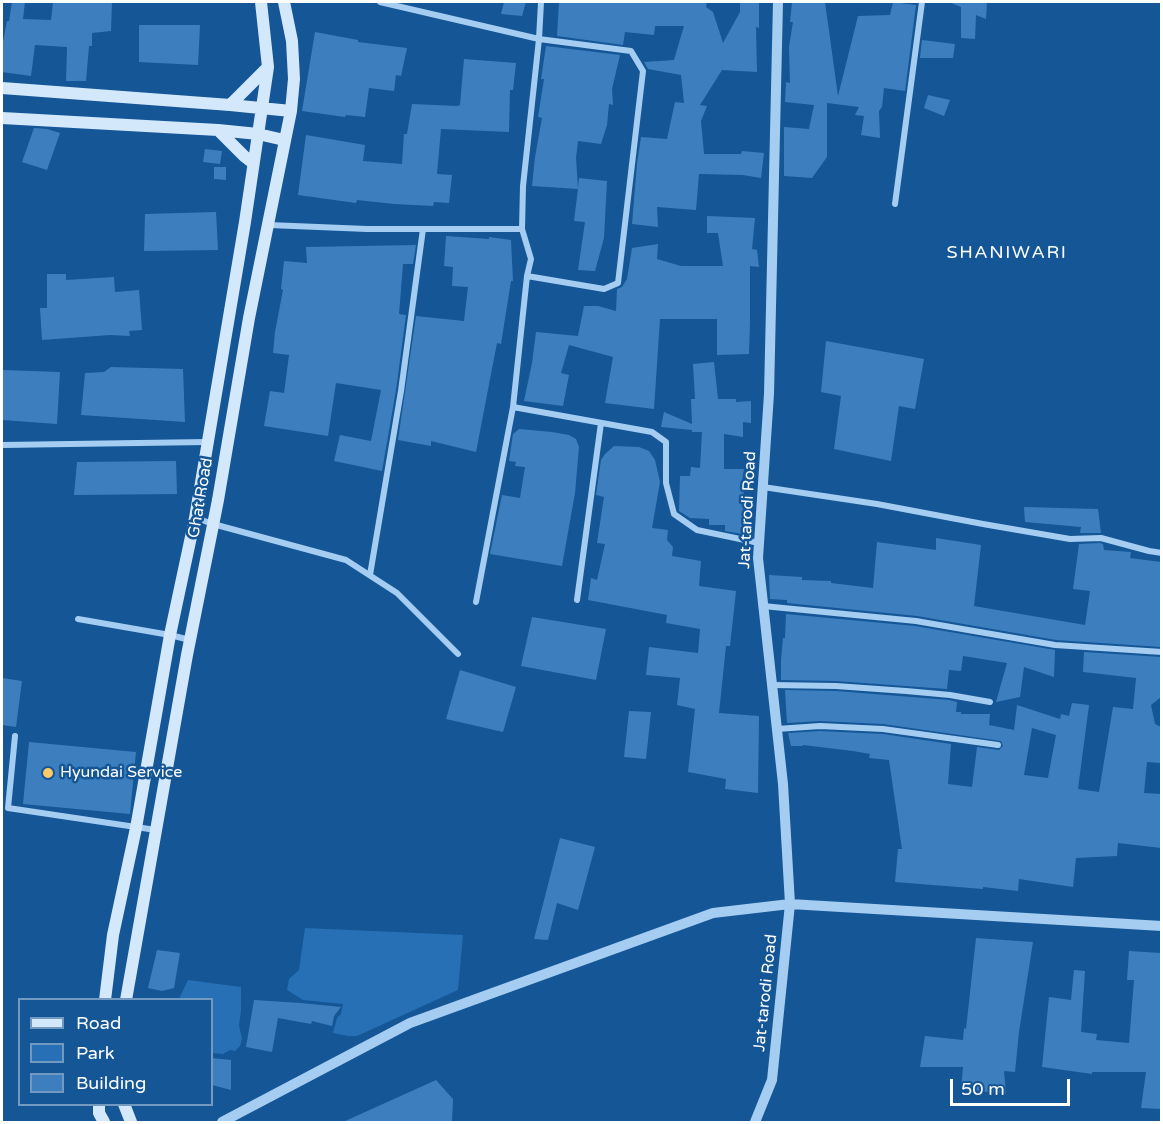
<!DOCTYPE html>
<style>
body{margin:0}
#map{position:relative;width:1163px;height:1124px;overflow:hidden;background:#145696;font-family:"Varela Round",sans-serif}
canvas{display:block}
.frame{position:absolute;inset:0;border:3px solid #fff;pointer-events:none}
.legend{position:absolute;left:18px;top:998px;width:195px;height:108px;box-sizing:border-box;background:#145696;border:2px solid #729ac0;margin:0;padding:8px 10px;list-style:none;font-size:18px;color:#fff}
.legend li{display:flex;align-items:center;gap:12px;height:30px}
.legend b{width:30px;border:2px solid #729ac0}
.scale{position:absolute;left:950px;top:1079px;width:120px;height:27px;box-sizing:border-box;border:3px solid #fff;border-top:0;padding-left:8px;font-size:18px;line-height:21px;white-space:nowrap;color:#fff;-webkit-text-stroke:4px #145696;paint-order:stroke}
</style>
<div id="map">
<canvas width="1163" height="1124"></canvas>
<div class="frame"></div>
<ul class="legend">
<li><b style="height:8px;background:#d4e8fc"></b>Road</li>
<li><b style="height:16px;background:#2770b5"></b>Park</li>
<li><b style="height:16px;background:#3d7fbe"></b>Building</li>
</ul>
<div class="scale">50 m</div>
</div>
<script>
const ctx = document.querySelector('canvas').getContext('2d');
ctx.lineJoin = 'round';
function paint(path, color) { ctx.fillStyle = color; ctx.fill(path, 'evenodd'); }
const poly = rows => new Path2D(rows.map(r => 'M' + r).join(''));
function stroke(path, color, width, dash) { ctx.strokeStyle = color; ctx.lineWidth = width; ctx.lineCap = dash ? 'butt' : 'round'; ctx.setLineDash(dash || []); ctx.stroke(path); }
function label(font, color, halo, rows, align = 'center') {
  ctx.font = font + ' "Varela Round",sans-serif'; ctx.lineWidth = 5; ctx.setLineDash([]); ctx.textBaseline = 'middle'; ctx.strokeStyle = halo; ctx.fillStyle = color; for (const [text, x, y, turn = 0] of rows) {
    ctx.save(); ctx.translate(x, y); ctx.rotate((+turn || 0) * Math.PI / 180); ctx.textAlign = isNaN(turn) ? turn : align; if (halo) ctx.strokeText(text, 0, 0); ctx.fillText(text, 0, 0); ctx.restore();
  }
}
paint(poly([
 [305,928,463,935,458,990,357,1036,348,1036,333,1033,337,1018,341,1014,343,1004,303,1000,287,990,289,979,299,970],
 [188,980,241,987,241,1011,239,1025,242,1039,240,1046,235,1051,230,1050,223,1054,212,1053,212,1000,179,999]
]), '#2770b5');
paint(poly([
 [12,2,25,2,23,19,51,20,53,2,112,2,111,31,92,33,92,46,89,46,86,81,66,81,67,47,35,45,31,76,2,72,2,47,7,21,9,21],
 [504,2,526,2,522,16,501,14],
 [559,2,707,2,706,7,713,12,723,43,740,12,740,2,759,2,759,28,756,27,757,72,722,70,700,105,707,106,701,121,704,154,741,154,742,151,764,153,761,178,743,175,699,174,696,210,657,207,658,227,632,224,637,164,641,137,667,139,675,102,684,103,681,75,648,69,644,62,674,60,684,26,655,26,654,35,625,32,623,45,557,36],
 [792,2,825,2,838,96,858,16,890,15,893,2,916,5,905,91,884,88,882,107,879,111,880,138,861,135,864,116,855,115,859,107,827,103,827,157,812,178,784,176,784,127,809,129,814,105,785,102,786,82,790,83,789,47,793,22,790,22],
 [949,2,987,2,986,19,976,15,975,39,961,38,961,7],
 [139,25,200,25,198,65,139,62],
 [315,32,358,40,358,42,407,48,401,76,396,75,394,91,369,88,365,117,346,115,345,117,302,111],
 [922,40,955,44,953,58,920,58],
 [546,46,620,55,612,89,613,105,609,104,607,125,601,144,578,141,576,158,578,188,579,178,607,181,604,238,595,271,578,270,585,222,574,221,578,189,532,186,535,157,542,118,538,117,544,79,541,79],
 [464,59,516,63,513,90,510,90,509,132,441,129,437,174,452,175,449,203,434,202,433,206,394,204,357,200,356,203,298,195,306,135,365,145,363,161,402,164,404,134,407,134,412,104,457,106,460,105],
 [928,95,950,100,944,116,924,108],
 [34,128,47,129,60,133,47,170,22,162],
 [205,149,222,151,220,164,203,162],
 [214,167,226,167,226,180,214,179],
 [216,212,218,250,144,251,145,214],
 [707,216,755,218,752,249,757,250,759,267,750,266,750,322,749,354,717,355,717,319,660,319,654,409,605,403,613,357,569,345,561,373,569,375,563,406,524,401,532,363,536,332,578,336,584,306,598,306,616,311,617,289,622,287,627,279,632,248,658,244,657,259,681,266,723,266,718,233,707,233],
 [446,236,489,239,489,237,511,240,513,281,511,281,501,344,497,343,476,452,431,441,431,446,398,440,416,316,464,321,468,287,452,286,453,267,444,266],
 [416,245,413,264,403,264,399,314,406,315,396,390,382,471,334,461,340,435,371,441,381,390,336,383,328,436,264,426,270,391,284,393,289,355,273,353,275,332,283,290,281,289,284,261,307,263,306,247],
 [47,274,66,274,66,280,114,277,115,292,139,290,142,330,129,331,130,336,110,335,42,340,40,308,47,308],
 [826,341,924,359,915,409,899,406,891,461,834,449,841,396,821,392],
 [714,362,718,399,736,399,736,402,751,401,751,423,743,422,743,437,724,434,724,469,744,469,742,482,745,482,743,499,746,499,745,514,743,514,742,534,725,531,725,525,709,525,709,519,690,518,679,511,680,476,690,476,691,467,700,468,702,432,692,432,692,430,661,427,664,412,692,424,691,399,695,399,693,364],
 [111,367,183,369,185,422,81,415,85,373,104,372],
 [2,370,60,372,57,424,2,420],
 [519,429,552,432,569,435,576,439,579,447,575,493,562,566,490,554,502,495,520,498,525,467,515,466,516,462,509,461,513,434],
 [614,446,639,447,649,451,655,460,660,482,652,528,668,530,667,540,673,547,672,556,701,561,699,586,736,591,730,646,726,646,719,713,759,716,758,793,725,789,726,779,688,772,695,709,677,705,680,678,646,675,649,647,698,653,700,629,666,623,667,615,588,600,591,578,597,580,605,544,597,543,604,497,596,495,601,460,605,454],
 [176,461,177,494,74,495,77,462],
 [1024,507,1098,509,1101,533,1080,533,1081,527,1025,522],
 [936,538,981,545,974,606,1085,625,1090,591,1073,589,1079,544,1100,543,1103,544,1104,550,1131,552,1130,558,1161,562,1161,647,1056,640,917,616,787,603,787,600,770,599,769,575,802,577,802,580,831,581,831,583,873,588,877,542,936,550],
 [786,614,915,626,1055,650,1054,677,1024,667,1020,697,996,702,1007,663,963,656,961,671,949,670,947,689,836,681,781,680,781,660,783,638,785,638],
 [532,617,606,629,596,680,521,666],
 [1084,652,1161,657,1161,697,1151,705,1155,724,1161,727,1161,756,1160,756,1160,763,1147,762,1144,793,1161,794,1161,848,1118,843,1117,856,1076,858,1073,887,1019,879,1018,891,983,887,983,889,895,882,898,849,902,849,889,760,869,758,870,754,853,751,803,745,803,746,791,746,788,733,820,731,883,734,951,744,948,784,972,787,977,747,999,750,1003,746,1001,741,883,724,820,721,787,723,785,690,836,691,949,700,957,702,956,712,961,712,961,714,990,714,989,725,1014,730,1017,705,1060,719,1061,714,1069,716,1072,703,1089,705,1078,789,1099,792,1113,707,1133,709,1136,678,1083,672],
 [1032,728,1056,735,1048,778,1024,775],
 [460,670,516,687,503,732,446,719],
 [2,678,22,681,16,727,2,725],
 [629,711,651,712,646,759,624,757],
 [29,742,136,752,130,814,23,804],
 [560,838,595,847,578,910,557,903,548,940,534,939],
 [976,938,1033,942,1019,1032,1015,1072,1004,1071,1006,1094,961,1089,963,1067,920,1067,925,1036,963,1040,964,1028,966,1029],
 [157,950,180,953,174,988,162,991,148,988],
 [1129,951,1161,953,1161,1109,1141,1108,1146,1072,1092,1072,1092,1074,1042,1067,1049,997,1071,1000,1074,970,1085,971,1081,1032,1097,1034,1096,1040,1129,1043,1134,980,1127,980],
 [254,1000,301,1003,341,1007,334,1016,332,1026,312,1021,311,1024,278,1018,272,1052,246,1047],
 [212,1058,231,1060,231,1090,212,1085],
 [436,1080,453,1099,452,1122,343,1122]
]), '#3d7fbe');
stroke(poly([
 [380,2,539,39,631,51,643,71,618,283,604,289,527,276],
 [895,204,922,2],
 [269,225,367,229,522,229],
 [513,407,652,432,666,442,666,483,674,514,697,530,759,543],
 [2,445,207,442],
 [763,487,877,504,983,524,1070,539,1101,538,1149,551,1162,553],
 [196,518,213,524,346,560,397,593,458,654],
 [370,575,401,391,423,229],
 [577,600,601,423],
 [476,602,513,407,527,276,531,259,522,229,523,186,539,39,541,2],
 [763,606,916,621,1055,645,1162,652],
 [78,619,170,635,190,640],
 [772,685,836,686,906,691,950,695,990,702],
 [777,729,820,726,883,729,998,745],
 [15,736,8,808,156,830]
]), '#a5cdf2', 6);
stroke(poly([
 [222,1122,410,1023,713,913,790,904,1162,926],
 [755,1122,772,1080,790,904,783,784,758,558,769,394,778,2]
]), '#a5cdf2', 10);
stroke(poly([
 [2,88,230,105,291,111],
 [230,105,268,67],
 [2,118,218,130,258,134,284,140],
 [218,130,244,156,253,163],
 [105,1000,113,935,136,828,170,635,195,518,245,222,268,67,261,2],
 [126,1000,187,655,218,500,249,318,291,111,294,79,292,41,284,2],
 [99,1104,99,1113,104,1122],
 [124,1104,131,1122]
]), '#d4e8fc', 12);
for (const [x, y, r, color] of [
 [48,773,6,"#ffc966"]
]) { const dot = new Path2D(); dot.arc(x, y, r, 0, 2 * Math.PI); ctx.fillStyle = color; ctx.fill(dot); stroke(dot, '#145696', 2); }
label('16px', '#fff', '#145696', [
 ["Ghat Road",201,498,-80],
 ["Jat-tarodi Road",748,510,-87],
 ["Jat-tarodi Road",766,993,-84]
]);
label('16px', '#fff', '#145696', [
 ["Hyundai Service",60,773]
], 'left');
ctx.letterSpacing = '1.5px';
label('18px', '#fff', '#145696', [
 ["SHANIWARI",1007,253]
]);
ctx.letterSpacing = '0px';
</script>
